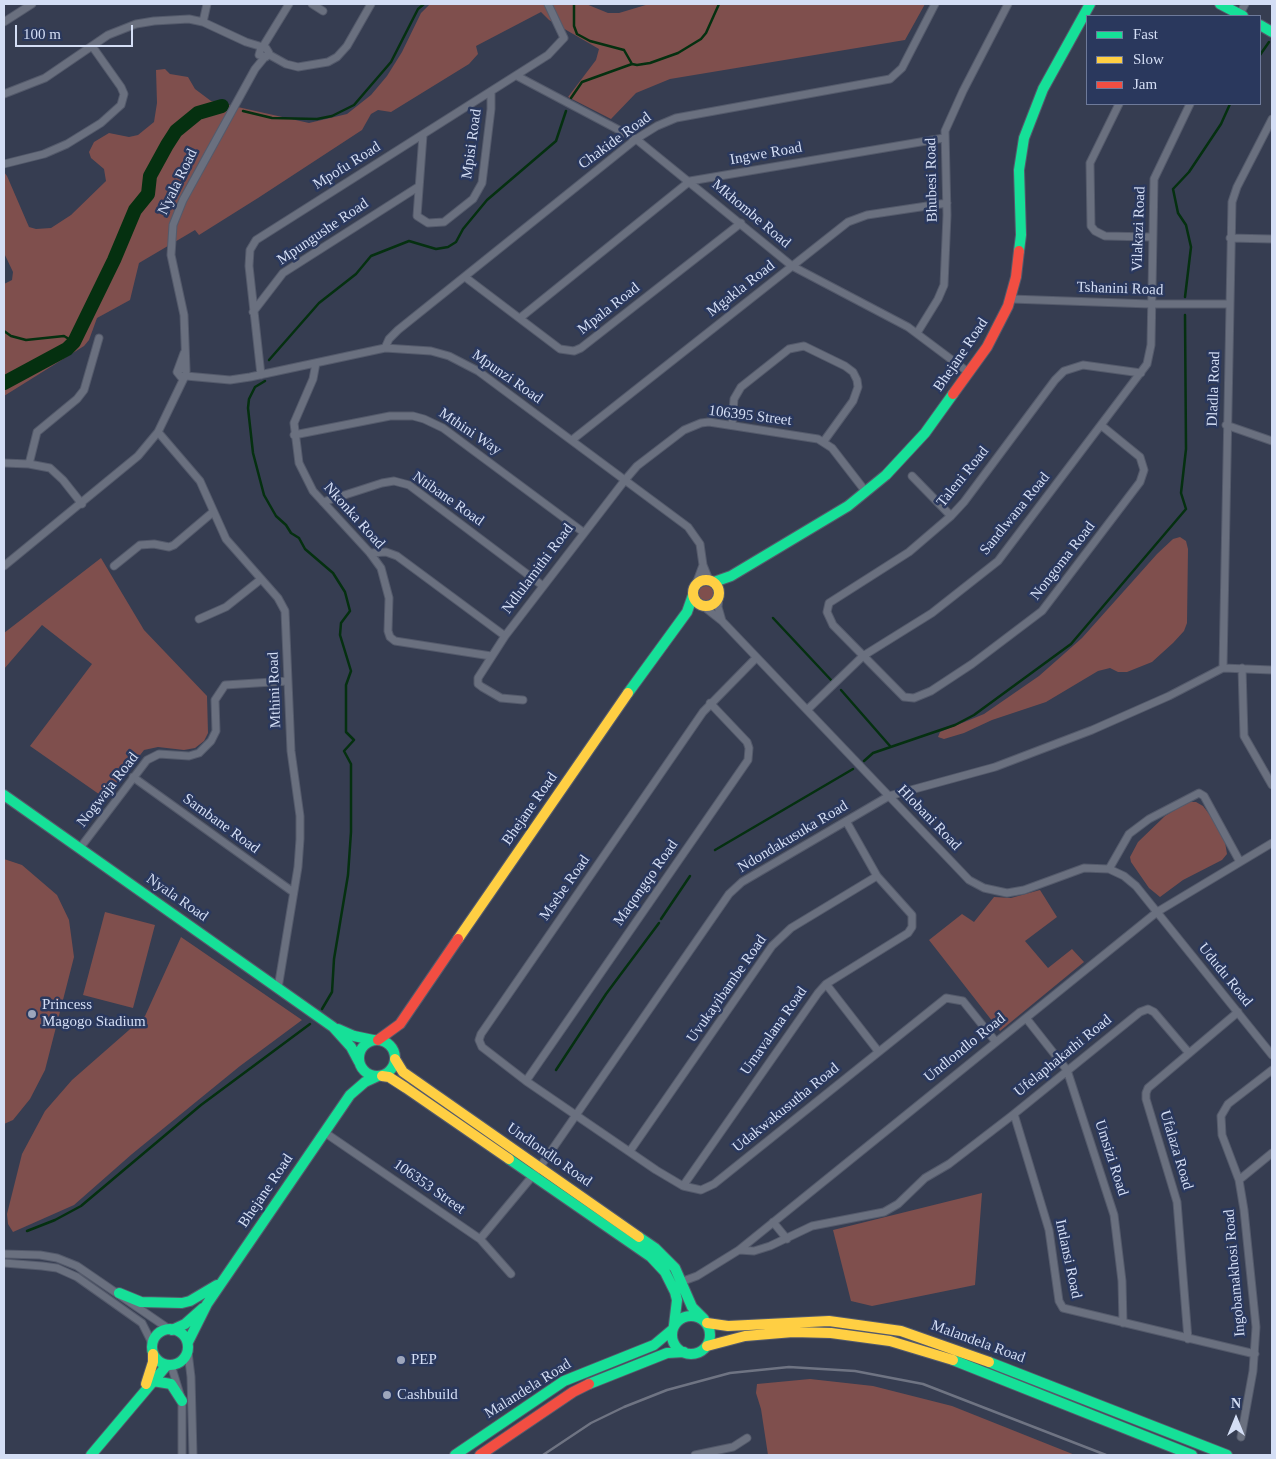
<!DOCTYPE html>
<style>
body{margin:0}
#map{position:relative;width:1276px;height:1459px;overflow:hidden;background:#363d51;font-family:Georgia,serif}
canvas{display:block}
.frame{position:absolute;inset:0;border:5px solid #d4def5;pointer-events:none}
.legend{position:absolute;left:1086px;top:15px;width:175px;height:90px;box-sizing:border-box;background:#2a385d;border:1px solid #6e7a9a;margin:0;padding:6px 9px;list-style:none;font-size:15px;color:#d4def5}
.legend li{display:flex;align-items:center;gap:10px;height:25px}
.legend b{width:25px;border:1px solid #6e7a9a}
.north{position:absolute;left:1211px;top:1394px;width:50px;height:50px;-webkit-text-stroke:4px #2a385d;paint-order:stroke;rotate:0deg;font-size:14px;font-weight:700;line-height:20px;text-align:center;color:#d4def5}
.north::after{content:'';display:block;margin:auto;width:18px;height:22px;background:#d4def5;clip-path:polygon(50% 0,100% 100%,50% 72%,0 100%)}
.scale{position:absolute;left:15px;top:25px;width:118px;height:22px;box-sizing:border-box;border:2px solid #d4def5;border-top:0;padding-left:6px;font-size:15px;line-height:18px;white-space:nowrap;color:#d4def5;-webkit-text-stroke:4px #2a385d;paint-order:stroke}
</style>
<div id="map">
<canvas width="1276" height="1459"></canvas>
<div class="frame"></div>
<ul class="legend">
<li><b style="height:6px;background:#16e098"></b>Fast</li>
<li><b style="height:6px;background:#ffcf43"></b>Slow</li>
<li><b style="height:6px;background:#f24e42"></b>Jam</li>
</ul>
<div class="north">N</div>
<div class="scale">100 m</div>
</div>
<script>
const ctx = document.querySelector('canvas').getContext('2d');
ctx.lineJoin = 'round';
function paint(path, color) { ctx.fillStyle = color; ctx.fill(path, 'evenodd'); }
const poly = rows => new Path2D(rows.map(r => 'M' + r).join(''));
function stroke(path, color, width, dash) { ctx.strokeStyle = color; ctx.lineWidth = width; ctx.lineCap = dash ? 'butt' : 'round'; ctx.setLineDash(dash || []); ctx.stroke(path); }
function label(font, color, halo, rows, align = 'center') {
  ctx.font = font + ' Georgia,serif'; ctx.lineWidth = 5; ctx.setLineDash([]); ctx.textBaseline = 'middle'; ctx.strokeStyle = halo; ctx.fillStyle = color; for (const [text, x, y, turn = 0] of rows) {
    ctx.save(); ctx.translate(x, y); ctx.rotate((+turn || 0) * Math.PI / 180); ctx.textAlign = isNaN(turn) ? turn : align; if (halo) ctx.strokeText(text, 0, 0); ctx.fillText(text, 0, 0); ctx.restore();
  }
}
paint(poly([
 [430,4,586,4,608,13,619,13,649,4,925,4,905,40,670,79,636,93,611,119,568,97,596,60,599,49,549,20,541,12,476,46,478,54,469,64,391,112,378,110,371,114,362,130,258,198,199,235,195,230,139,263,130,300,97,318,89,340,84,346,4,396,4,284,12,280,13,272,4,253,4,172,7,176,29,227,36,229,51,228,71,215,106,181,104,169,91,158,89,152,94,142,109,133,129,137,138,135,154,122,157,103,156,70,165,69,170,74,188,77,195,89,211,101,309,123,347,114,371,95,387,76,402,52,421,13],
 [1180,537,1186,541,1188,549,1187,623,1184,631,1173,643,1152,662,1127,672,1118,672,1110,668,1098,671,1046,702,992,720,964,733,944,739,938,737,940,732,984,714,1039,676,1082,638,1157,554,1173,539],
 [101,558,144,630,207,696,208,733,204,741,195,748,184,750,158,747,144,750,106,799,30,746,92,664,42,625,4,669,4,633],
 '698 594a8 8 0 1 1 16 0a8 8 0 1 1-16 0Z',
 [1188,802,1196,802,1203,806,1216,823,1225,842,1227,854,1222,860,1183,880,1160,897,1149,888,1131,862,1130,857,1138,842,1165,816],
 [4,859,22,865,57,895,69,920,74,957,45,1070,30,1099,13,1120,4,1124],
 [1040,890,1057,917,1025,941,1048,968,1072,949,1084,962,1000,1031,929,940,962,914,974,922,994,897,1011,898],
 [105,912,155,925,133,1008,83,995],
 [181,937,302,1020,240,1066,132,1154,74,1205,13,1232,8,1224,7,1214,22,1154,45,1111,72,1080,145,1016],
 [982,1193,975,1285,872,1306,851,1301,833,1230],
 [810,1379,873,1386,952,1406,1075,1455,768,1455,761,1409,756,1393,757,1384]
]), '#7f4f4d');
stroke(poly([
 [574,4,574,26,577,34,590,41,624,50,632,64,637,65,650,63,678,53,701,39,706,33,719,4],
 [1260,55,1269,42],
 [571,98,582,82,632,64],
 [243,111,272,118,317,119,332,116,354,105,391,62,418,9,424,4],
 [1185,297,1191,247,1186,225,1178,213,1173,189,1189,172,1221,124,1230,104],
 [4,331,11,336,26,340,64,336,74,342],
 [269,360,319,303,356,274,371,256,409,241,436,249,448,247,456,242,463,229,487,200,556,141,566,111],
 [265,381,255,387,249,399,248,408,253,453,264,495,276,516,286,525,291,533,299,538,305,549,333,573,345,592,350,611,341,623,340,635,351,671,346,685,346,732,354,740,344,751,351,764,351,832,348,875,334,959,332,992,322,1009],
 [773,618,831,680],
 [841,690,890,746],
 [864,761,873,753,955,725,974,715,1071,644,1186,509,1181,493,1186,449,1185,315],
 [715,850,853,769],
 [661,919,690,876],
 [556,1070,606,994,659,923],
 [27,1231,55,1220,81,1206,201,1105,310,1024]
]), '#053010', 2.5);
stroke(poly([
 [4,383,67,349,74,342,114,260,135,210,148,194,150,176,167,145,176,131,198,113,222,106]
]), '#053010', 14);
const street = poly([
 [312,4,323,11],
 [1239,16,1245,4],
 [4,22,32,4],
 [203,22,207,4],
 [262,48,289,4],
 [268,54,286,64,298,67,328,62,337,57,347,46,371,4],
 [517,76,636,139,792,266,908,327,968,372],
 [4,94,45,78,108,35,136,24,154,21,189,19,203,22,246,42,266,48,269,53,266,57,259,55,261,48],
 [1119,104,1090,163,1091,226,1095,231,1105,236,1151,237],
 [423,135,417,216,428,223,444,222,473,199,482,183,491,109,491,92],
 [4,164,44,154,67,144,101,123,121,105,124,94,121,87,92,46],
 [1230,238,1272,239],
 [465,277,560,349,574,351,581,348,741,223],
 [1011,299,1150,304,1229,304],
 [253,312,283,273,418,187],
 [520,318,690,181,944,138],
 [917,333,938,299,944,285,947,215,945,131,963,91,1008,4],
 [385,348,389,339,398,330,636,139,657,126,676,118,890,79,902,68,935,4],
 [316,363,313,379,294,423,299,463,313,491,370,553,381,568,389,598,388,631,390,637,395,641,491,656],
 [179,368,186,369,186,376,181,377,177,372,184,353],
 [186,369,184,315,171,255,173,225,183,200,255,69,264,58],
 [261,375,249,266,250,250,256,240,548,55,564,38,548,4],
 [186,376,230,380,250,377,385,348,431,351,449,356,478,371,688,527,700,544,703,565,709,580],
 [732,425,734,399,741,387,789,349,804,346,845,366,853,372,857,380,858,387,853,401,824,441],
 [1226,425,1272,441],
 [1102,426,1140,457,1144,470,1140,482,1042,611,972,664,931,691,914,698,904,697,833,625,827,612,829,603,909,552,951,516,964,502,1055,380,1064,371,1083,365,1141,373],
 [158,432,200,481,226,539,278,598,285,611,291,751,300,816,300,839,298,867,278,988],
 [294,435,390,416,413,416,424,419,443,428,583,532],
 [572,440,848,222,867,215,947,203],
 [4,463,29,464,50,468,63,480,82,504],
 [29,464,37,432,77,399,84,390,99,338],
 [912,476,951,516],
 [323,502,382,483,394,481,409,485,543,586],
 [370,553,386,552,397,556,505,636],
 [4,566,138,456,158,432,185,376],
 [114,566,140,545,154,544,169,547,174,545,213,512],
 [696,584,703,565],
 [719,597,718,607,722,621],
 [703,606,722,621,969,880,984,888,1007,893,1024,890,1084,868,1109,869,1124,876,1136,886,1272,1055],
 [199,619,226,607,260,580],
 [756,658,703,712,481,1034,479,1040,482,1047,526,1081,656,1170,683,1186,701,1190,714,1184,946,998,963,1001,996,1042],
 [1223,668,1232,202,1237,187,1272,119],
 [1242,668,1244,736,1272,785],
 [523,700,501,698,482,687,478,684,478,678,505,636,625,480,637,466,684,430,701,423,709,422,818,439,832,448,866,492],
 [807,710,863,656,932,613,998,561,1147,364,1151,345,1154,179,1190,104],
 [133,777,293,892],
 [80,848,147,760,159,754,189,756,199,753,211,741,216,731,215,700,225,685,288,681],
 [1109,869,1129,834,1149,819,1199,793,1204,796,1240,862],
 [826,984,878,1051],
 [1026,1018,1067,1070,1114,1215,1122,1281,1123,1323],
 [526,1081,748,760,749,748,747,742,710,703],
 [1014,1114,1049,1230,1059,1301,1063,1308,1255,1354],
 [324,1132,480,1239,511,1274],
 [630,1151,772,946,791,928,877,876],
 [1239,1180,1222,1135,1221,1116,1228,1104,1272,1070],
 [683,1186,818,993,826,984,908,933,912,927,912,915,877,876,846,821],
 [773,1222,787,1239],
 [480,1239,540,1167,729,894,742,882,889,796,995,767,1092,730,1169,696,1223,668,1272,670],
 [739,1250,754,1251,770,1246,812,1226,884,1212,898,1204,925,1178,949,1164,1014,1114,1140,1012,1148,1009,1154,1012,1189,1053],
 [4,1254,40,1255,57,1258,77,1266,169,1329],
 [4,1263,42,1266,57,1268,77,1277,142,1323,152,1343],
 [678,1283,697,1276,739,1250,1157,912,1272,843],
 [1188,1339,1177,1202,1146,1099,1146,1093,1148,1088,1238,1012],
 [188,1352,191,1377,193,1455],
 [171,1365,182,1401,182,1455],
 [1241,1437,1253,1371,1256,1327,1244,1210,1239,1180,1272,1153],
 [695,1455,733,1447,747,1438]
]);
const fast = poly([
 [1220,4,1243,16],
 [1260,25,1272,32],
 [1019,251,1021,235,1019,170,1024,138,1043,89,1090,4],
 [714,582,731,576,848,506,886,475,925,433,953,394],
 [628,693,687,612,693,595],
 [4,795,333,1027,351,1047,359,1062],
 [338,1029,354,1036,373,1040],
 '359 1058a18 18 0 1 1 36 0a18 18 0 1 1-36 0Z',
 [509,1159,651,1257,665,1272,675,1292,677,1300,674,1325],
 [639,1237,655,1248,675,1268,692,1307,704,1319],
 [119,1293,141,1302,182,1303,190,1301,217,1285],
 '672 1335a19 19 0 1 1 38 0a19 19 0 1 1-38 0Z',
 '152 1347a18 18 0 1 1 36 0a18 18 0 1 1-36 0Z',
 [172,1330,185,1324,203,1308],
 [188,1342,207,1304,350,1095,365,1082,378,1076],
 [953,1360,1192,1455],
 [989,1362,1227,1455],
 [153,1381,171,1384,182,1401],
 [589,1384,667,1353,684,1352],
 [91,1455,167,1365],
 [455,1455,564,1381,654,1345,673,1329]
]);
const slow = poly([
 '693 593a13 13 0 1 1 26 0a13 13 0 1 1-26 0Z',
 [458,939,628,693],
 [395,1059,403,1072,639,1237],
 [382,1076,389,1077,406,1088,509,1159],
 [707,1323,728,1326,829,1321,901,1331,989,1362],
 [707,1346,745,1336,793,1332,831,1333,890,1341,953,1360],
 [146,1384,153,1362,153,1354]
]);
const jam = poly([
 [953,394,987,347,1008,306,1016,277,1019,251],
 [378,1040,400,1024,458,939],
 [480,1455,573,1392,589,1384]
]);
stroke(street, '#545a6b', 9);
stroke(fast, '#545a6b', 12);
stroke(slow, '#545a6b', 12);
stroke(jam, '#545a6b', 12);
stroke(street, '#6a707f', 7);
stroke(fast, '#16e098', 10);
stroke(slow, '#ffcf43', 10);
stroke(jam, '#f24e42', 10);
stroke(poly([
 [543,1455,591,1423,624,1407,667,1390,730,1373,789,1367,855,1371,923,1384,1106,1455]
]), '#6f7483', 2.5);
for (const [x, y, r, color] of [
 [32,1014,5,"#9da6bc"],
 [401,1360,5,"#9da6bc"],
 [387,1395,5,"#9da6bc"]
]) { const dot = new Path2D(); dot.arc(x, y, r, 0, 2 * Math.PI); ctx.fillStyle = color; ctx.fill(dot); stroke(dot, '#2a385d', 2); }
label('15px', '#d4def5', '#2a385d', [
 ["Chakide Road",615,141,-36],
 ["Mpisi Road",472,144,-82],
 ["Ingwe Road",766,154,-10],
 ["Mpofu Road",347,166,-32],
 ["Bhubesi Road",932,180,-91],
 ["Nyala Road",178,182,-64],
 ["Mkhombe Road",751,214,40],
 ["Vilakazi Road",1139,229,-88],
 ["Mpungushe Road",323,232,-34],
 ["Mgakla Road",741,289,-38],
 ["Tshanini Road",1120,289,2],
 ["Mpala Road",609,309,-38],
 ["Bhejane Road",961,355,-56],
 ["Mpunzi Road",507,377,35],
 ["Dladla Road",1214,389,-88],
 ["106395 Street",750,416,7],
 ["Mthini Way",470,432,34],
 ["Taleni Road",963,477,-51],
 ["Ntibane Road",448,499,35],
 ["Sandlwana Road",1015,514,-51],
 ["Nkonka Road",354,516,48],
 ["Nongoma Road",1063,561,-52],
 ["Ndlulamithi Road",538,569,-53],
 ["Mthini Road",275,690,-92],
 ["Nogwaja Road",108,790,-52],
 ["Bhejane Road",530,809,-55],
 ["Hlobani Road",929,818,46],
 ["Sambane Road",221,824,36],
 ["Ndondakusuka Road",793,837,-31],
 ["Maqongqo Road",646,883,-55],
 ["Msebe Road",565,888,-55],
 ["Nyala Road",177,898,35],
 ["Ududu Road",1225,975,51],
 ["Uvukayibambe Road",727,989,-55],
 ["Umavalana Road",774,1031,-55],
 ["Undlondlo Road",965,1048,-39],
 ["Ufelaphakathi Road",1063,1056,-39],
 ["Udakwakusutha Road",786,1108,-39],
 ["Ufalaza Road",1176,1150,73],
 ["Undlondlo Road",549,1155,35],
 ["Umsizi Road",1111,1158,72],
 ["106353 Street",429,1187,35],
 ["Bhejane Road",266,1191,-56],
 ["Intlansi Road",1068,1259,78],
 ["Ingobamakhosi Road",1235,1273,-95],
 ["Malandela Road",978,1342,20],
 ["Malandela Road",528,1389,-32]
]);
label('15px', '#d4def5', '#2a385d', [
 ["Princess",42,1005],
 ["Magogo Stadium",42,1022],
 ["PEP",411,1360],
 ["Cashbuild",397,1395]
], 'left');
</script>
